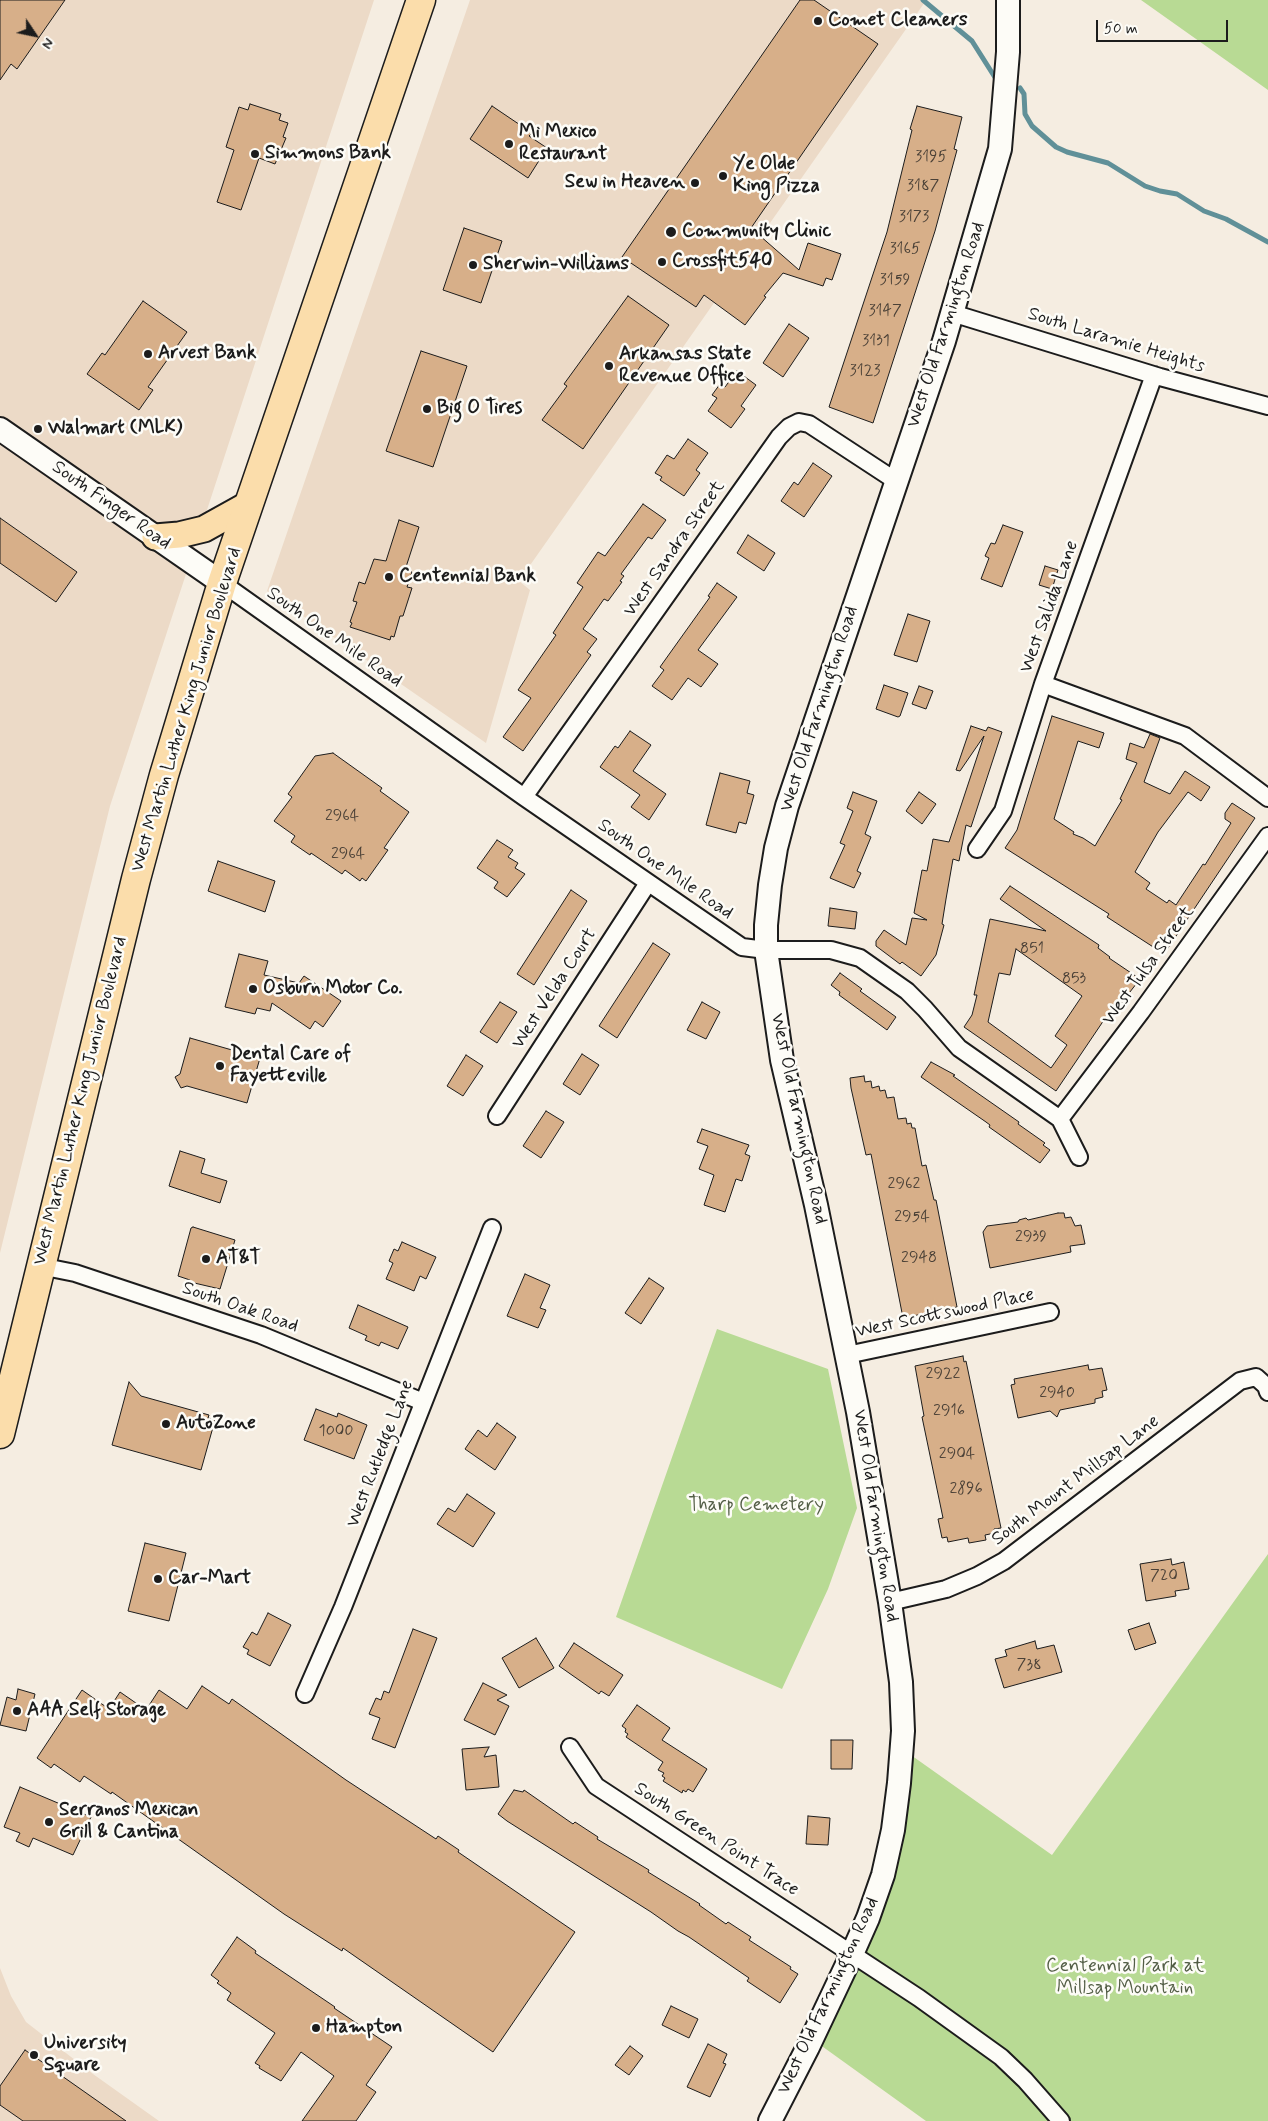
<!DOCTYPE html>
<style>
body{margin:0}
#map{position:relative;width:1268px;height:2121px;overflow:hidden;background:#f5ede1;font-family:Mynerve,sans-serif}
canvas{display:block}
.north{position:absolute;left:10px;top:10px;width:50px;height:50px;-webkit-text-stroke:4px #fdfcf7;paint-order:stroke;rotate:124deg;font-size:14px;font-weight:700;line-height:20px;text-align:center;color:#1c1c1c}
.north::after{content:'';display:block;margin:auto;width:18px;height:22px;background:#1c1c1c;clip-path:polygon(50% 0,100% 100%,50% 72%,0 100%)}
.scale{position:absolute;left:1096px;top:20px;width:132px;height:22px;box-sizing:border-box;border:2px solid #1c1c1c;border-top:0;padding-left:6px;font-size:15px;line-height:18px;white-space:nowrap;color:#1c1c1c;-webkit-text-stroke:4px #fdfcf7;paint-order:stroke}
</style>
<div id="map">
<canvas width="1268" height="2121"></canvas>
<div class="north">N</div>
<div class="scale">50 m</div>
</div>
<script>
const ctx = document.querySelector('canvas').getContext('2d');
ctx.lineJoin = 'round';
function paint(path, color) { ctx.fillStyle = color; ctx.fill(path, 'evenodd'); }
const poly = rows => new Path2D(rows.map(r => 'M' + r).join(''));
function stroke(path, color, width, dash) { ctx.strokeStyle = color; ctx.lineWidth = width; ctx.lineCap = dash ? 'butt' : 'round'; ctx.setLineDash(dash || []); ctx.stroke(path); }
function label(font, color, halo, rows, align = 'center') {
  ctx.font = font + ' Mynerve,sans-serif'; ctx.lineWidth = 5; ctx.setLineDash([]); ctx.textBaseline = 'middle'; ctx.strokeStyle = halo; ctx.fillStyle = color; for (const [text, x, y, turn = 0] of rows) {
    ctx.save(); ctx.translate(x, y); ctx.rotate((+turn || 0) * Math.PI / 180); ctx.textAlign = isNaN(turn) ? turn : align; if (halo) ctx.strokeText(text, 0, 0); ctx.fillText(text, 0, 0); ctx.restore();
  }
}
paint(poly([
 [0,0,374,0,110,806,0,1253],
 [470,0,923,0,925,2,519,581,530,590,486,743,267,591],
 [0,1968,11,1996,26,2022,93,2074,159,2121,0,2121]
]), '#ecdac7');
paint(poly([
 [1141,0,1268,0,1268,90],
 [717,1329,828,1369,857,1508,828,1589,782,1689,616,1617],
 [1268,1554,1268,2121,926,2121,812,2039,868,1918,901,1748,1052,1855]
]), '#b8da94');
stroke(poly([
 [923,0,972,41,996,79],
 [1020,88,1024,94,1025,114,1032,126,1056,147,1067,152,1108,163,1145,186,1160,191,1177,194,1204,211,1226,219,1268,242]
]), '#609098', 5);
const building = poly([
 [0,0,65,0,17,69,11,64,0,80,0,0],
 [800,0,814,0,878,44,751,228,799,270,808,243,841,254,832,280,826,278,823,286,783,273,764,296,766,297,745,325,704,295,696,307,622,257,800,0],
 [250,104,281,114,279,120,288,123,283,137,286,138,275,164,259,158,241,210,217,202,234,150,226,147,239,107,248,110,250,104],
 [492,106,532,133,529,136,547,148,528,178,470,139,492,106],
 [917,106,962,117,954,149,957,150,935,231,873,423,829,407,887,232,912,130,910,129,917,106],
 [464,228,502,241,481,303,443,290,464,228],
 [628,296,669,325,583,449,542,420,567,386,564,384,628,296],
 [143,301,187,332,148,387,153,390,139,410,87,374,102,353,105,355,143,301],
 [789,324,809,338,783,377,763,363,789,324],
 [421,351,467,366,433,467,386,451,421,351],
 [737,371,756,385,741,406,745,409,731,428,708,411,717,398,712,395,720,384,725,387,737,371],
 [688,439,708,453,696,470,700,473,684,496,660,480,662,477,655,473,667,455,674,459,688,439],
 [813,463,832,476,804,517,781,501,794,482,798,485,813,463],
 [643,504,666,520,652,539,648,537,621,574,624,576,620,581,622,582,608,601,604,599,583,629,597,639,587,652,591,655,523,751,503,737,531,698,518,690,556,635,553,633,583,587,577,583,598,552,605,556,643,504],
 [0,518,77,572,56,602,0,563,0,518],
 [399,520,419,527,405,570,412,572,407,587,412,588,403,616,400,616,394,637,391,636,390,640,350,627,352,623,350,622,357,602,353,601,359,582,365,584,374,559,386,561,399,520],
 [1003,525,1023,532,1002,587,981,579,989,558,985,556,991,543,995,544,1003,525],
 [748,535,775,553,764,571,737,553,748,535],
 [1045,566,1058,570,1052,589,1039,585,1045,566],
 [717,583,737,597,698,650,718,664,701,687,688,678,672,700,652,686,664,670,660,667,710,597,708,596,717,583],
 [908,614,930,621,917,662,894,655,908,614],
 [884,685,908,693,900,716,898,717,876,709,884,685],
 [919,686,933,691,926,709,912,704,919,686],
 [1052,716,1104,733,1099,748,1078,741,1054,819,1074,832,1073,834,1083,838,1095,846,1122,800,1120,799,1137,763,1126,759,1130,743,1144,748,1150,734,1160,738,1144,782,1170,794,1185,771,1210,787,1201,801,1188,792,1158,832,1135,872,1150,883,1146,889,1167,903,1169,900,1176,905,1203,864,1205,865,1231,823,1225,819,1225,813,1232,803,1255,818,1164,954,1107,917,1109,914,1005,848,1017,830,1052,716],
 [971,726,986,731,988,727,1002,732,971,827,966,825,959,861,953,859,946,899,942,924,944,925,936,955,921,976,902,962,900,964,876,946,876,941,884,930,906,945,912,918,927,920,914,913,922,870,927,871,933,839,949,842,984,736,960,771,956,770,971,726],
 [630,731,651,745,633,771,666,794,649,820,631,807,640,795,600,767,615,746,618,748,630,731],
 [333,753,382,788,380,791,409,812,384,848,388,850,366,881,362,878,360,881,345,870,342,874,311,853,310,855,291,842,295,836,274,821,292,797,288,794,315,756,333,753],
 [720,773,750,781,747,793,754,795,746,824,739,822,736,833,706,825,720,773],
 [853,792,877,801,865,834,871,837,857,871,861,873,854,888,830,878,845,845,840,843,853,811,847,808,853,792],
 [919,792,936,804,922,824,906,811,919,792],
 [497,840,513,850,508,857,518,863,515,868,525,874,507,897,494,888,498,882,477,868,497,840],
 [218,861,275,881,265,912,208,891,218,861],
 [1010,886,1099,945,1098,948,1110,957,1109,958,1140,979,1109,1019,1106,1017,1056,1091,964,1027,972,1015,977,995,974,995,990,919,1046,931,1000,899,1010,886],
 [1016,949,1082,996,1055,1036,1067,1045,1051,1068,988,1022,999,973,1010,975,1016,949],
 [571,890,587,901,534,985,517,974,571,890],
 [830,908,857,912,855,929,828,926,830,908],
 [653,943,670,954,617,1038,599,1026,653,943],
 [239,954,268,961,264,975,299,983,304,976,341,1001,323,1027,315,1021,310,1029,272,1003,270,1011,257,1008,255,1014,225,1007,239,954],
 [840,973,862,989,860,991,896,1017,887,1030,839,995,840,992,831,985,840,973],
 [500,1002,517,1012,497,1043,480,1032,500,1002],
 [702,1002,720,1012,706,1039,687,1030,702,1002],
 [190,1038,260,1058,247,1103,187,1086,181,1088,175,1077,180,1074,190,1038],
 [582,1054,599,1065,580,1095,563,1084,582,1054],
 [466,1055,483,1066,463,1096,447,1086,466,1055],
 [931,1062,955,1075,953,1076,1019,1122,1018,1124,1045,1143,1043,1145,1050,1150,1040,1163,989,1127,990,1125,986,1122,921,1077,931,1062],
 [864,1076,865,1082,871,1081,872,1088,879,1086,880,1091,885,1090,887,1098,894,1097,898,1119,906,1118,907,1124,911,1123,912,1128,915,1128,922,1166,926,1165,934,1200,936,1200,957,1307,903,1318,871,1154,866,1155,851,1088,850,1078,864,1076],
 [546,1111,564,1122,541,1158,523,1146,546,1111],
 [702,1129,749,1145,745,1154,750,1156,742,1181,736,1179,725,1212,704,1205,714,1175,699,1169,708,1146,697,1142,702,1129],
 [180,1151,205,1159,201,1173,227,1181,220,1203,169,1186,180,1151],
 [1058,1213,1064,1213,1065,1218,1071,1217,1075,1226,1081,1225,1085,1244,1070,1246,1071,1252,990,1268,983,1232,987,1226,1018,1222,1019,1220,1026,1218,1028,1220,1058,1213],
 [193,1227,235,1240,220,1289,190,1282,190,1280,178,1276,191,1228,193,1227],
 [402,1242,436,1257,426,1279,420,1276,414,1291,386,1279,393,1263,389,1261,394,1249,398,1251,402,1242],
 [525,1274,550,1285,540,1308,546,1310,538,1328,507,1316,525,1274],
 [649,1278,664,1288,641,1324,625,1313,649,1278],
 [358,1305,408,1327,398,1349,381,1342,379,1346,365,1340,367,1336,349,1328,358,1305],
 [963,1356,964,1362,966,1361,1001,1528,994,1529,995,1533,985,1535,986,1540,969,1543,968,1538,948,1542,947,1537,942,1538,938,1519,943,1518,922,1417,924,1416,922,1405,915,1366,963,1356],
 [1088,1365,1089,1370,1102,1368,1107,1390,1102,1391,1103,1397,1095,1399,1095,1403,1060,1410,1057,1417,1050,1411,1018,1418,1011,1385,1015,1384,1014,1379,1088,1365],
 [129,1382,141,1396,209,1415,208,1418,215,1420,201,1470,112,1445,129,1382],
 [316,1409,337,1417,338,1413,367,1425,354,1459,304,1440,316,1409],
 [497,1423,516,1437,495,1470,465,1449,478,1430,487,1437,497,1423],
 [467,1494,495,1513,473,1547,437,1524,448,1508,455,1512,467,1494],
 [145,1543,186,1553,169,1621,128,1611,145,1543],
 [1171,1559,1172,1565,1184,1562,1189,1589,1175,1591,1176,1596,1146,1601,1140,1564,1171,1559],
 [268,1613,291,1625,270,1666,247,1654,249,1650,243,1647,252,1632,257,1635,268,1613],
 [1149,1623,1156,1643,1135,1650,1128,1630,1149,1623],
 [413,1629,437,1638,395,1748,372,1739,380,1718,369,1714,376,1698,381,1700,384,1691,389,1693,413,1629],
 [536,1638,554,1668,519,1688,502,1658,536,1638],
 [1035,1641,1037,1649,1054,1645,1062,1672,1004,1688,995,1659,1007,1656,1005,1650,1035,1641],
 [574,1643,623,1675,609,1696,601,1691,599,1694,559,1666,574,1643],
 [483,1683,507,1695,497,1700,509,1706,495,1735,464,1720,483,1683],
 [202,1686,229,1704,232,1699,346,1780,436,1839,438,1836,459,1850,458,1852,575,1932,493,2052,343,1948,342,1951,284,1914,112,1792,111,1794,84,1776,80,1782,54,1764,51,1768,37,1758,82,1690,109,1709,120,1692,146,1710,159,1690,187,1709,202,1686],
 [18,1689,35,1694,26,1731,0,1725,7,1697,16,1700,18,1689],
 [637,1705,670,1728,662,1740,707,1769,693,1792,688,1789,686,1792,683,1790,682,1793,663,1781,665,1778,662,1776,664,1773,658,1770,663,1762,626,1737,628,1734,625,1732,626,1729,622,1726,637,1705],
 [831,1740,853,1740,852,1769,831,1769,831,1740],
 [489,1747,484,1757,496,1755,499,1787,466,1790,462,1749,489,1747],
 [20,1787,91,1817,73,1855,33,1838,29,1847,16,1841,20,1833,4,1827,20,1787],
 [514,1790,523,1792,524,1790,573,1824,575,1822,598,1837,597,1839,649,1870,648,1872,700,1904,699,1905,726,1924,728,1922,751,1937,749,1940,791,1967,790,1969,798,1974,780,2003,747,1981,749,1978,689,1937,678,1931,651,1912,507,1821,498,1814,514,1790],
 [808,1816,830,1818,828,1845,806,1844,808,1816],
 [237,1937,256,1951,255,1953,335,2007,334,2008,392,2047,366,2085,376,2092,356,2121,302,2121,334,2076,301,2052,281,2081,259,2068,260,2066,255,2063,275,2033,227,2000,231,1993,217,1983,219,1981,211,1975,237,1937],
 [671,2006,698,2019,689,2038,662,2025,671,2006],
 [708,2044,727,2054,723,2063,726,2064,710,2097,687,2087,708,2044],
 [630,2046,643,2056,629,2075,615,2065,630,2046],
 [25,2050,126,2121,23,2121,0,2105,0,2086,25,2050]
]);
paint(building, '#d7af89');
stroke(building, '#1c1c1c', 1);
const street = poly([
 [952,313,1160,377,1268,406],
 [222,583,524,797,742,947,766,950,831,950,860,958,907,991,925,1009,959,1048,1060,1119,1079,1157],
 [1043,684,1185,736,1268,798],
 [524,797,779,437,789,427,799,422,809,424,896,481],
 [977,849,1003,811,1043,684,1154,375],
 [497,1116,648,883],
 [1060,1119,1141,1012,1268,836],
 [40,1266,75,1273,261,1335,423,1402],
 [847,1355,1050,1312],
 [890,1602,946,1589,977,1576,1004,1561,1240,1381,1256,1377,1266,1386,1268,1392],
 [305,1694,343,1607,492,1228],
 [570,1747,596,1786,919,1998,1001,2057,1025,2080,1061,2121]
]);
const secondary = poly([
 [0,429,222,583],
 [770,2121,808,2047,852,1954,868,1918,883,1875,893,1830,899,1783,903,1731,901,1682,890,1602,858,1412,816,1205,782,1060,766,950,766,925,770,885,776,848,787,806,944,341,1000,149,1008,52,1008,0]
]);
const primary = poly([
 [155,537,179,535,204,529,249,504]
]);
const highway = poly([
 [0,1434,136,879,164,775,222,583,421,0]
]);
stroke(street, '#1c1c1c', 20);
stroke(secondary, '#1c1c1c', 26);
stroke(primary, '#1c1c1c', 29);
stroke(highway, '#1c1c1c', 31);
stroke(street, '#fdfcf7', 16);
stroke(secondary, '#fdfcf7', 22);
stroke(primary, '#fbddab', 25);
stroke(highway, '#fbddab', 28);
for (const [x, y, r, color] of [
 [818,21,5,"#1c1c1c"],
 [509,144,5,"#1c1c1c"],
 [255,154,5,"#1c1c1c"],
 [723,176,5,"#1c1c1c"],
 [695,183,5,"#1c1c1c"],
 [671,232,6,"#1c1c1c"],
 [662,262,5,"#1c1c1c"],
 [473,265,5,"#1c1c1c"],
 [148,354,5,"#1c1c1c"],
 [609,366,5,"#1c1c1c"],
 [427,409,5,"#1c1c1c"],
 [38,429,5,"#1c1c1c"],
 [389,577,5,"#1c1c1c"],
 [253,989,5,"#1c1c1c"],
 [220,1066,5,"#1c1c1c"],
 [206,1259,5,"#1c1c1c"],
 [166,1424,5,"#1c1c1c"],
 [158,1579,5,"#1c1c1c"],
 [17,1711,5,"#1c1c1c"],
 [49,1822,5,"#1c1c1c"],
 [316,2028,5,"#1c1c1c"],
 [34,2055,5,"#1c1c1c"]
]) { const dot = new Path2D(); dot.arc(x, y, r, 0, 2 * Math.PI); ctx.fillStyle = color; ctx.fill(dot); stroke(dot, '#fdfcf7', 2); }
label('16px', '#4b4137', null, [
 ["3195",931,158],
 ["3187",923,187],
 ["3173",914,218],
 ["3165",905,250],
 ["3159",895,281],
 ["3147",885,312],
 ["3131",876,342],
 ["3123",865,372],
 ["2964",342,817],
 ["2964",348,855],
 ["851",1032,950],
 ["853",1074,980],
 ["2962",904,1185],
 ["2954",912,1218],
 ["2939",1031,1238],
 ["2948",919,1259],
 ["2922",943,1375],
 ["2940",1057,1394],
 ["2916",949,1412],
 ["1000",336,1432],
 ["2904",957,1455],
 ["2896",966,1490],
 ["720",1164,1577],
 ["738",1029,1666]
]);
label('bold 19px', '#1c1c1c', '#fdfcf7', [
 ["Comet Cleaners",828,21],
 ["Mi Mexico",519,133],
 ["Restaurant",519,155],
 ["Simmons Bank",265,154],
 ["Ye Olde",733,165],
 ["King Pizza",733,187],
 ["Sew in Heaven",685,183,"right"],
 ["Community Clinic",682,232],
 ["Crossfit540",672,262],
 ["Sherwin-Williams",483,265],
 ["Arvest Bank",158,354],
 ["Arkansas State",619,355],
 ["Revenue Office",619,377],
 ["Big O Tires",437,409],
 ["Walmart (MLK)",48,429],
 ["Centennial Bank",399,577],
 ["Osburn Motor Co.",263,989],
 ["Dental Care of",230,1055],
 ["Fayetteville",230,1077],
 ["AT&T",216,1259],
 ["AutoZone",176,1424],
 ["Car-Mart",168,1579],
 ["AAA Self Storage",27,1711],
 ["Serranos Mexican",59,1811],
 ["Grill & Cantina",59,1833],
 ["Hampton",326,2028],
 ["University",44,2044],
 ["Square",44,2066]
], 'left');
label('19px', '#1c1c1c', '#fdfcf7', [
 ["West Old Farmington Road",947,325,-72],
 ["South Laramie Heights",1116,341,17],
 ["South Finger Road",111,506,35],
 ["West Sandra Street",675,549,-55],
 ["West Salida Lane",1050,607,-70],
 ["South One Mile Road",334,638,35],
 ["West Old Farmington Road",820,709,-72],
 ["West Martin Luther King Junior Boulevard",187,710,-73],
 ["South One Mile Road",665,870,35],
 ["West Tulsa Street",1149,966,-54],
 ["West Velda Court",555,989,-57],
 ["West Martin Luther King Junior Boulevard",81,1101,-76],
 ["West Old Farmington Road",798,1119,78],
 ["South Oak Road",240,1308,19],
 ["West Scottswood Place",945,1314,-12],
 ["West Rutledge Lane",381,1454,-69],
 ["South Mount Millsap Lane",1076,1481,-37],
 ["West Old Farmington Road",875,1516,81],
 ["South Green Point Trace",716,1840,33],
 ["West Old Farmington Road",829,1996,-65]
]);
label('19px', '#535e46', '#fdfcf7', [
 ["Tharp Cemetery",756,1506],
 ["Centennial Park at",1125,1967],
 ["Millsap Mountain",1125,1989]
]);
</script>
